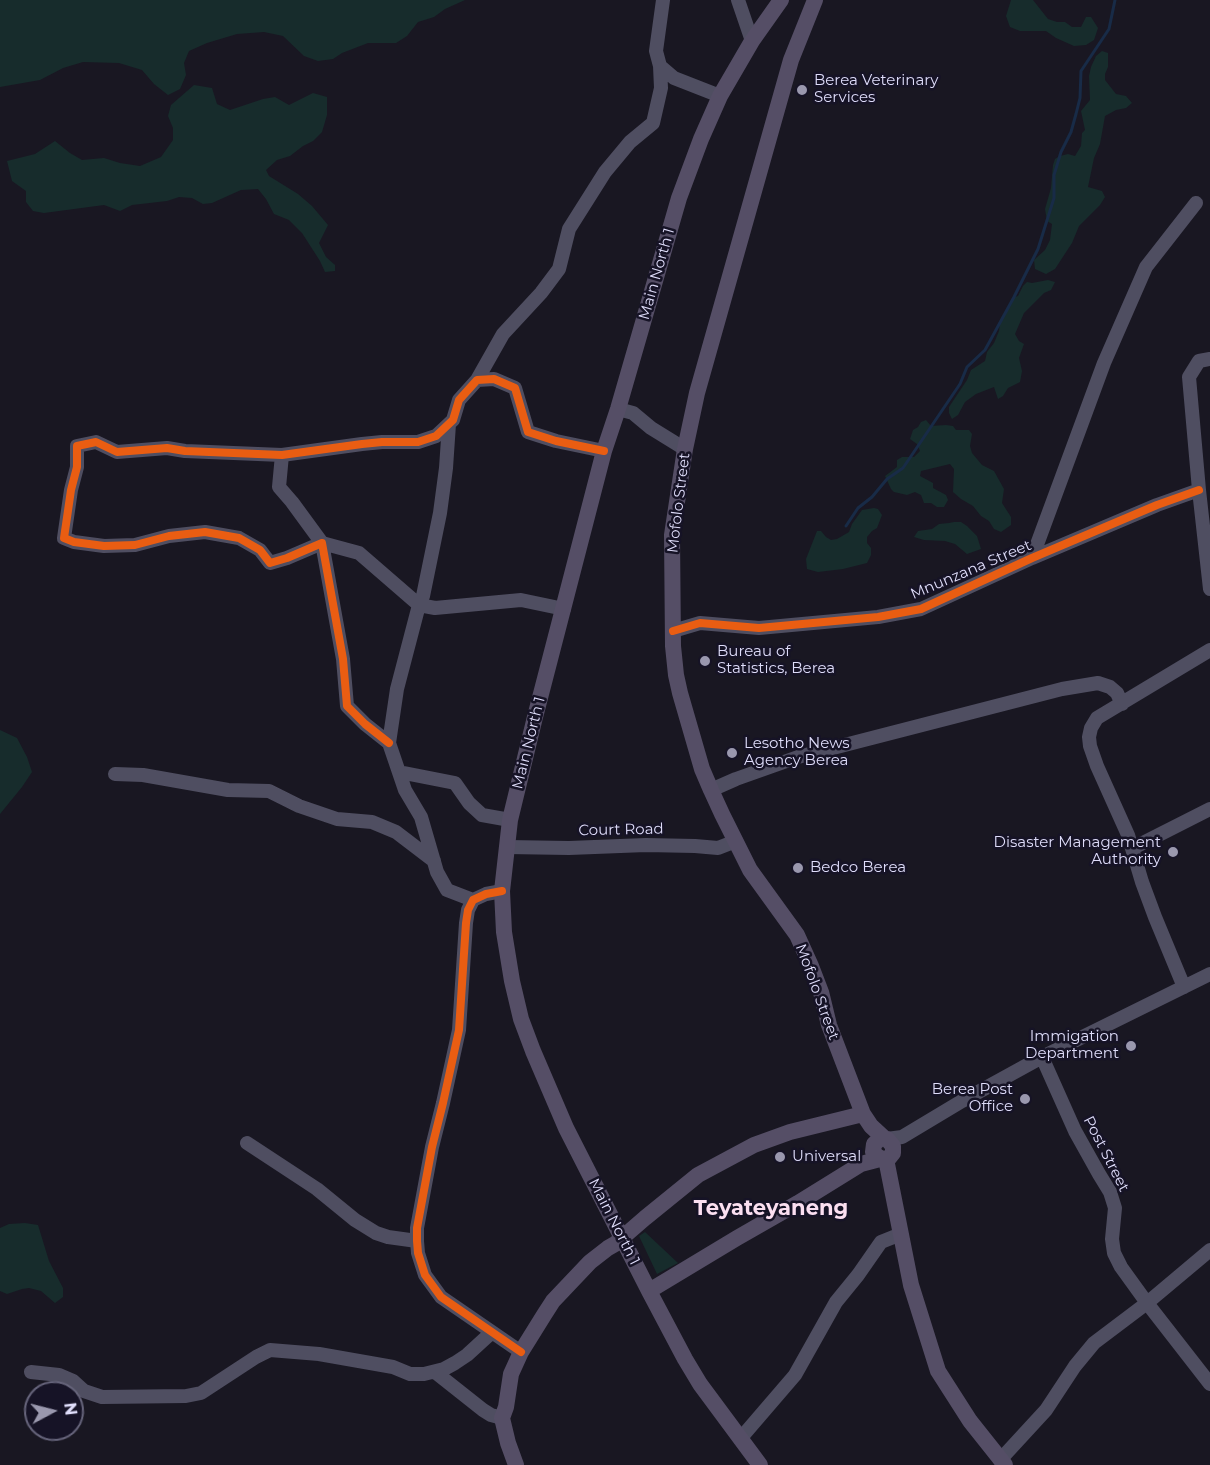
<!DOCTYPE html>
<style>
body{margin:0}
#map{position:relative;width:1210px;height:1465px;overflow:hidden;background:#191722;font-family:Montserrat,sans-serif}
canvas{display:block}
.north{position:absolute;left:24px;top:1381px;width:60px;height:60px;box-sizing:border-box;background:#161326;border:2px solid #66647b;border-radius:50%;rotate:83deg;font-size:16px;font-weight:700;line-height:24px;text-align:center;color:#dfddfa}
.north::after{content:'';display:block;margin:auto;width:21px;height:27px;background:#9a98ae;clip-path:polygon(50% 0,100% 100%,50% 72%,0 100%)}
</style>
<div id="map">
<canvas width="1210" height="1465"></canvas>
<div class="north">N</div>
</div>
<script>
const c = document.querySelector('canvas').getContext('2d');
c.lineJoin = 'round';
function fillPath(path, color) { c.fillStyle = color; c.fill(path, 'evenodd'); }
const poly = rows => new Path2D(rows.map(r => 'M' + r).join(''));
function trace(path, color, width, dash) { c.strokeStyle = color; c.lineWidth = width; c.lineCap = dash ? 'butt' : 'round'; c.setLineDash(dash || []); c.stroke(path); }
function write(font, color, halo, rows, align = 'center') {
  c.font = font + ' Montserrat,sans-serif'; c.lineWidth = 5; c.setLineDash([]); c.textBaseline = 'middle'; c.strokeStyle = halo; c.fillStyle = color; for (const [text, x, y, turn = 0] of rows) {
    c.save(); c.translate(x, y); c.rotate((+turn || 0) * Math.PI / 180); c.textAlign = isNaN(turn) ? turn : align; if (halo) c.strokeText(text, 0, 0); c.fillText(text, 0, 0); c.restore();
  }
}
fillPath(poly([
 [0,0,465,0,445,9,434,17,418,22,407,36,396,43,368,43,342,53,333,59,318,61,304,56,283,36,264,32,237,34,207,43,189,51,184,63,186,75,180,89,168,95,154,84,142,70,119,63,83,62,63,68,40,80,0,87],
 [1011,0,1033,0,1048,19,1057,22,1065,22,1072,27,1081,27,1086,17,1091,17,1098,28,1094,40,1086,45,1074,46,1056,38,1046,31,1020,31,1010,27,1006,16],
 [1102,51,1108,53,1108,67,1105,74,1105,80,1116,94,1126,96,1132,103,1126,108,1116,110,1105,116,1100,144,1094,158,1088,187,1102,191,1105,197,1100,205,1079,226,1072,243,1055,269,1046,274,1035,269,1034,260,1045,250,1050,240,1052,224,1047,221,1045,209,1051,188,1053,165,1055,159,1060,156,1068,154,1075,156,1081,146,1082,133,1085,130,1081,111,1090,100,1089,76,1091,67,1096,56],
 [194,85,212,88,217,104,230,110,263,99,275,97,289,105,313,93,327,97,327,115,322,132,313,141,303,146,290,156,277,160,266,170,269,176,298,194,312,206,328,225,319,243,326,257,335,265,335,271,325,272,320,261,302,233,289,220,274,214,266,199,258,189,241,190,212,203,203,204,192,198,179,197,167,201,132,205,120,211,104,205,44,213,33,211,26,202,26,191,12,181,7,161,35,154,55,141,70,153,82,160,104,158,120,163,140,166,161,157,173,140,173,128,168,116,171,105],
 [1048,280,1055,282,1051,290,1044,293,1024,313,1015,334,1019,341,1024,344,1019,358,1022,371,1020,382,1008,388,1003,396,998,399,994,387,976,394,965,402,958,415,952,419,949,413,949,407,967,380,971,370,985,361,987,352,994,343,999,331,1000,323,1014,297,1018,296,1023,286,1027,282,1032,283],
 [926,420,931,426,946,425,953,426,956,430,969,430,972,434,970,446,972,453,982,465,994,471,1004,489,1002,503,1011,517,1011,525,1001,532,994,529,989,521,981,516,973,506,961,499,953,492,954,469,950,464,921,471,920,476,933,483,933,488,946,495,948,500,944,507,937,507,931,503,924,503,921,495,915,492,907,495,894,492,891,489,885,476,897,467,897,460,902,457,914,457,920,451,917,444,910,439,913,430,918,427,921,422],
 [874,508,878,509,882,515,877,528,872,531,867,537,867,543,871,548,871,555,867,563,843,569,818,572,807,569,806,559,817,531,821,531,826,537,831,540,837,539,849,532,852,524,862,510],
 [954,522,961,522,967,526,977,536,981,549,967,554,955,544,945,541,924,540,914,537,918,531,932,529,939,524,949,523],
 [0,730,17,738,27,757,32,772,22,787,0,814],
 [25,1223,38,1225,49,1261,63,1288,63,1297,55,1303,41,1291,29,1288,22,1289,7,1294,0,1291,0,1228,9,1224],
 [645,1232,678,1263,657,1274,639,1236]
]), '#172c2c');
trace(poly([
 [846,526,858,508,872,497,887,479,903,468,960,384,967,367,985,350,1014,297,1038,249,1054,198,1054,175,1061,152,1071,132,1076,114,1080,98,1081,71,1109,29,1115,0]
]), '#182b47', 3);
trace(poly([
 [663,0,656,51,660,66,674,78,720,96],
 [738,0,752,41],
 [1210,359,1199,361,1189,377,1199,490,1210,589],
 [477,380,503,334,541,293,559,269,569,229,605,172,630,142,653,123,661,88,660,66],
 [618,409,633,413,651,428,685,449],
 [449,424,446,468,440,513,423,596,419,605,397,689,389,743,405,790,421,817,437,872,447,890,473,900],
 [282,455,279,487,292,502,322,543,359,553,419,605,435,608,521,600,564,609],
 [1032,558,1104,363,1146,267,1196,203],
 [673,631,700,623,759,628,878,617,921,609,1032,558,1157,505,1199,490],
 [389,743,365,724,347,706,343,659,322,543,287,558,270,563,260,550,239,538,205,532,169,536,135,545,104,546,74,542,64,538,71,490,77,467,77,446,96,442,117,452,167,448,185,451,282,455,362,444,382,442,418,442,436,436,453,420,459,400,477,380,494,379,515,388,528,432,556,441,604,451],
 [399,772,455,783,469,803,482,815,510,820],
 [115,774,143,775,228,790,269,791,299,806,337,819,372,822,396,832,434,861],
 [711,790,736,779,798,757,1062,689,1098,683,1110,687,1117,693,1122,704],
 [507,847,569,848,646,845,695,846,718,848,736,841],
 [1133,848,1210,809],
 [502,891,486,894,473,900,468,910,466,923,459,1030,443,1103,432,1147,417,1228,417,1241,418,1253,425,1275,441,1297,521,1352],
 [1184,987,1155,917,1142,882,1128,835,1097,766,1090,746,1089,737,1091,728,1097,718,1210,650],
 [1042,1057,1075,1131,1099,1174,1110,1192,1115,1208,1112,1239,1114,1253,1121,1267,1147,1303,1210,1384],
 [887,1139,902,1137,962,1101,1042,1057,1210,974],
 [247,1143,317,1189,355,1220,376,1233,388,1237,417,1241],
 [31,1372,59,1375,73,1381,84,1391,102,1397,186,1396,201,1393,256,1357,270,1350,319,1354,393,1367,410,1374,424,1374,444,1369,455,1363,467,1355,491,1333],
 [435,1372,483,1410,491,1415,502,1418],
 [740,1439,795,1375,836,1302,858,1275,881,1242,901,1234],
 [1000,1460,1046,1410,1075,1366,1094,1343,1147,1303,1210,1250]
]), '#4f4e61', 14);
trace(poly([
 [815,0,791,60,697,393,685,449,672,535,673,646,676,675,680,693,702,769,711,790,722,814,750,870,797,935,811,966,821,992,829,1025,863,1114,871,1126,884,1138],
 [886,1159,911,1285,938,1371,970,1421,1005,1465],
 [649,1291,737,1238,798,1203,861,1164,880,1159,889,1158,893,1153,893,1146,887,1139,881,1138,874,1144,873,1152,880,1159],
 [516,1465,508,1443,502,1418,506,1407,511,1374,521,1352,544,1315,553,1301,590,1262,608,1248,615,1244,645,1218,698,1175,754,1145,790,1132,863,1114],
 [760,1465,700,1384,685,1359,649,1291,566,1128,533,1051,521,1019,512,981,504,932,502,891,510,820,535,717,604,451,618,409,679,198,701,139,720,96,752,41,781,0]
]), '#554e66', 16);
trace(poly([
 [673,631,700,623,759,628,878,617,921,609,1032,558,1157,505,1199,490],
 [389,743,365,724,347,706,343,659,322,543,287,558,270,563,260,550,239,538,205,532,169,536,135,545,104,546,74,542,64,538,71,490,77,467,77,446,96,442,117,452,167,448,185,451,282,455,362,444,382,442,418,442,436,436,453,420,459,400,477,380,494,379,515,388,528,432,556,441,604,451],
 [502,891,486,894,473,900,468,910,466,923,459,1030,443,1103,432,1147,417,1228,417,1241,418,1253,425,1275,441,1297,521,1352]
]), '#e95d12', 8);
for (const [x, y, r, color] of [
 [802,90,6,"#9a98ae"],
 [705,661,6,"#9a98ae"],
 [732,753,6,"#9a98ae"],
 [1173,852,6,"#9a98ae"],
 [798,868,6,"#9a98ae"],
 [1131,1046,6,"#9a98ae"],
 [1025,1099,6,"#9a98ae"],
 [780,1157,6,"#9a98ae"]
]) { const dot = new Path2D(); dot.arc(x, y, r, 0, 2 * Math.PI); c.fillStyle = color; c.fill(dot); trace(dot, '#161326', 2); }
write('15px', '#dfddfa', '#161326', [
 ["Berea Veterinary",814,81],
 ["Services",814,98],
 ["Bureau of",717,652],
 ["Statistics, Berea",717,669],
 ["Lesotho News",744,744],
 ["Agency Berea",744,761],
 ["Disaster Management",1161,843,"right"],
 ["Authority",1161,860,"right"],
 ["Bedco Berea",810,868],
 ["Immigation",1119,1037,"right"],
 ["Department",1119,1054,"right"],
 ["Berea Post",1013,1090,"right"],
 ["Office",1013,1107,"right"],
 ["Universal",792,1157]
], 'left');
write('15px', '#dfddfa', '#161326', [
 ["Main North 1",657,274,-74],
 ["Mofolo Street",679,503,-83],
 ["Mnunzana Street",971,570,-23],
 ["Main North 1",529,743,-76],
 ["Court Road",621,830,-1],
 ["Mofolo Street",817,992,70],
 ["Post Street",1106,1154,63],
 ["Main North 1",614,1222,63]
]);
write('bold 21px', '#fbdff1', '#161326', [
 ["Teyateyaneng",771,1209]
]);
</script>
